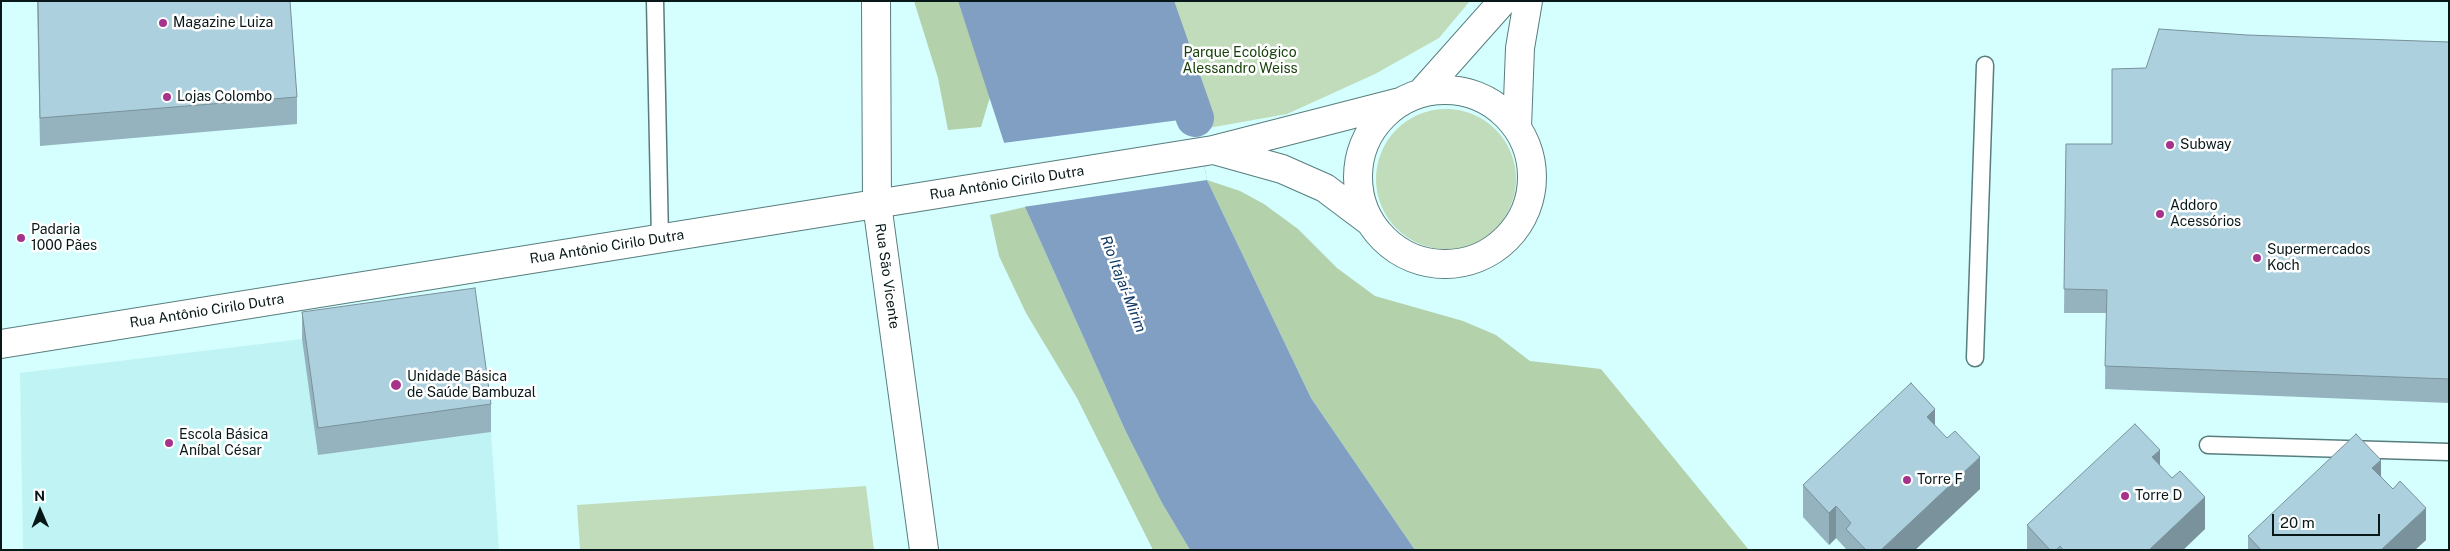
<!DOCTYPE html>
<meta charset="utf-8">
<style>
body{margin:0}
#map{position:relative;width:2450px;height:551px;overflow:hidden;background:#d5fefe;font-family:"Public Sans",sans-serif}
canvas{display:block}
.frame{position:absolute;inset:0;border:2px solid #081717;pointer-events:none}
.north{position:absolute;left:15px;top:486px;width:50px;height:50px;-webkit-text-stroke:4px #fff;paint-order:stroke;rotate:359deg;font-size:14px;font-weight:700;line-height:20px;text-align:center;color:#081717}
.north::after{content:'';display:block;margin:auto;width:18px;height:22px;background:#081717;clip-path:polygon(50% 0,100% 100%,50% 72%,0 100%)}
.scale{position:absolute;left:2272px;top:514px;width:108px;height:22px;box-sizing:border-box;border:2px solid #081717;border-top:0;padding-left:6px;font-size:15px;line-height:18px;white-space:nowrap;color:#081717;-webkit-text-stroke:4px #fff;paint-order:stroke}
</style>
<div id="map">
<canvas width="2450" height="551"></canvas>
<div class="frame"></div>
<div class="north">N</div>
<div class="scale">20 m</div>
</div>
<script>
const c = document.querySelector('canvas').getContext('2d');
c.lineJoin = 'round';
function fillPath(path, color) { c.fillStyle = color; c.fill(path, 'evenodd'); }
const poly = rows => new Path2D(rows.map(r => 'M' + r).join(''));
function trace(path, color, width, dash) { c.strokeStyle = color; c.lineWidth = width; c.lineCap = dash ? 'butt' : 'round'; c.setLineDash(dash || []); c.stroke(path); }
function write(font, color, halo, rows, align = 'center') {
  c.font = font + ' "Public Sans",sans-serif'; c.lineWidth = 5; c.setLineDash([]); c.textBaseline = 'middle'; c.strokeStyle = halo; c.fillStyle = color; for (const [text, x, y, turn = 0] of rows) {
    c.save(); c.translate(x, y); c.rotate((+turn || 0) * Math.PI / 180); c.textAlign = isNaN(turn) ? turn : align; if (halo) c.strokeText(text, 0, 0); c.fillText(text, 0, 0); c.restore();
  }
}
fillPath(poly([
 [302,339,491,432,499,550,23,550,20,373]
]), '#c0f4f4');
fillPath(poly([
 [1154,1,1470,1,1439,38,1375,74,1287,114,1197,130,1195,118],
 '1376 179a70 70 0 1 1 140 0a70 70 0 1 1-140 0Z',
 [866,486,874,550,580,550,577,505]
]), '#c1dcba');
fillPath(poly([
 [914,1,958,1,990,97,981,127,948,130,938,78],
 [1207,180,1240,191,1264,204,1298,229,1337,268,1375,296,1463,321,1496,335,1530,361,1601,369,1749,550,1415,550,1311,398],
 [1025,207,1126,432,1162,503,1190,550,1153,550,1077,398,1026,313,999,256,990,215]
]), '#b3d1ab');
fillPath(poly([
 [958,1,1154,1,1195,118,1207,180,1311,398,1415,550,1190,550,1162,503,1126,432,1025,207]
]), '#819fc2');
fillPath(poly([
 [1195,118,1207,180,1023,207,1003,143]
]), '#d5fefe');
trace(poly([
 [1154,1,1195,118]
]), '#819fc2', 38);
const service = poly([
 [655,1,660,239],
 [1975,358,1985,65],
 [2208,445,2449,452]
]);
const minor = poly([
 [876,1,877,204,924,550]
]);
const secondary = poly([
 '1358 177a87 87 0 1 1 174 0a87 87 0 1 1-174 0Z',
 [1422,92,1503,1],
 [1517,127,1520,48,1528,1],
 [1214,150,1282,169,1325,188,1369,221],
 [1,344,1213,150,1400,102]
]);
trace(service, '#587d7d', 19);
trace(minor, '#587d7d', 30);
trace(secondary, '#587d7d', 30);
trace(service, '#fff', 16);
trace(minor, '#fff', 28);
trace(secondary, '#fff', 28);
fillPath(poly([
 [37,1,290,1,297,97,297,124,40,146],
 [2247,35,2449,42,2449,403,2105,389,2106,313,2064,313,2066,144,2112,144,2146,68],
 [302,312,491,404,491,432,318,455,302,339],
 [1935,425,1980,489,1915,550,1846,550,1846,549,1836,538,1829,545,1803,517,1803,485],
 [2160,466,2205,529,2183,550,2027,550,2027,525],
 [2381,476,2426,540,2415,550,2248,550,2248,536]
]), '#95b3bf');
fillPath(poly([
 [1935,409,1935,441,1927,417],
 [2160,450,2160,482,2152,457],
 [1980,457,1980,489,1915,550,1881,550],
 [2381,460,2381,492,2372,468],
 [2205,497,2205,529,2183,550,2149,550],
 [1836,506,1836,538,1829,545,1829,513],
 [2426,508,2426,540,2415,550,2381,550]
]), '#79929b');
const building = poly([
 [38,1,290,1,297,97,40,118,38,1],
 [2159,29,2247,35,2449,42,2449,379,2105,366,2107,290,2064,289,2066,144,2112,144,2112,69,2146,68,2159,29],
 [475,288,491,404,318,428,302,312,475,288],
 [1911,383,1935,409,1927,417,1947,438,1955,431,1980,457,1881,550,1866,550,1846,529,1851,523,1836,506,1829,513,1803,485,1911,383],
 [2135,424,2160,450,2152,457,2172,478,2180,471,2205,497,2149,550,2063,550,2060,546,2056,550,2050,550,2027,525,2135,424],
 [2356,434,2381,460,2372,468,2393,489,2400,481,2426,508,2381,550,2261,550,2248,536,2356,434]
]);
fillPath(building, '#add0de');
trace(building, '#79929b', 1);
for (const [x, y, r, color] of [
 [163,23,5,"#a7328b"],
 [167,97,5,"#a7328b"],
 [2170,145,5,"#a7328b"],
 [2160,214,5,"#a7328b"],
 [21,238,5,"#a7328b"],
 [2257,258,5,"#a7328b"],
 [396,385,6,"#a7328b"],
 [169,443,5,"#a7328b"],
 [1907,480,5,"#a7328b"],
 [2125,496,5,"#a7328b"]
]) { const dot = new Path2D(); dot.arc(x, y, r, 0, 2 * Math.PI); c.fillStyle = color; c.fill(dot); trace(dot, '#fff', 2); }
write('14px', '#081717', '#fff', [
 ["Magazine Luiza",173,23],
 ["Lojas Colombo",177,97],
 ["Subway",2180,145],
 ["Addoro",2170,206],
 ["Acessórios",2170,222],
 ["Padaria",31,230],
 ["1000 Pães",31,246],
 ["Supermercados",2267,250],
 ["Koch",2267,266],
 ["Unidade Básica",407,377],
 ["de Saúde Bambuzal",407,393],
 ["Escola Básica",179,435],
 ["Aníbal César",179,451],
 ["Torre F",1917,480],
 ["Torre D",2135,496]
], 'left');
write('14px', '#18400b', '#fff', [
 ["Parque Ecológico",1240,53],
 ["Alessandro Weiss",1240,69]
]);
write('14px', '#081717', '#fff', [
 ["Rua Antônio Cirilo Dutra",1007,183,-9],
 ["Rua Antônio Cirilo Dutra",607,247,-9],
 ["Rua São Vicente",887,276,82],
 ["Rua Antônio Cirilo Dutra",207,311,-9]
]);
write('italic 15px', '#0f3a67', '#fff', [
 ["Rio Itajaí-Mirim",1123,284,69]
]);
</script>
